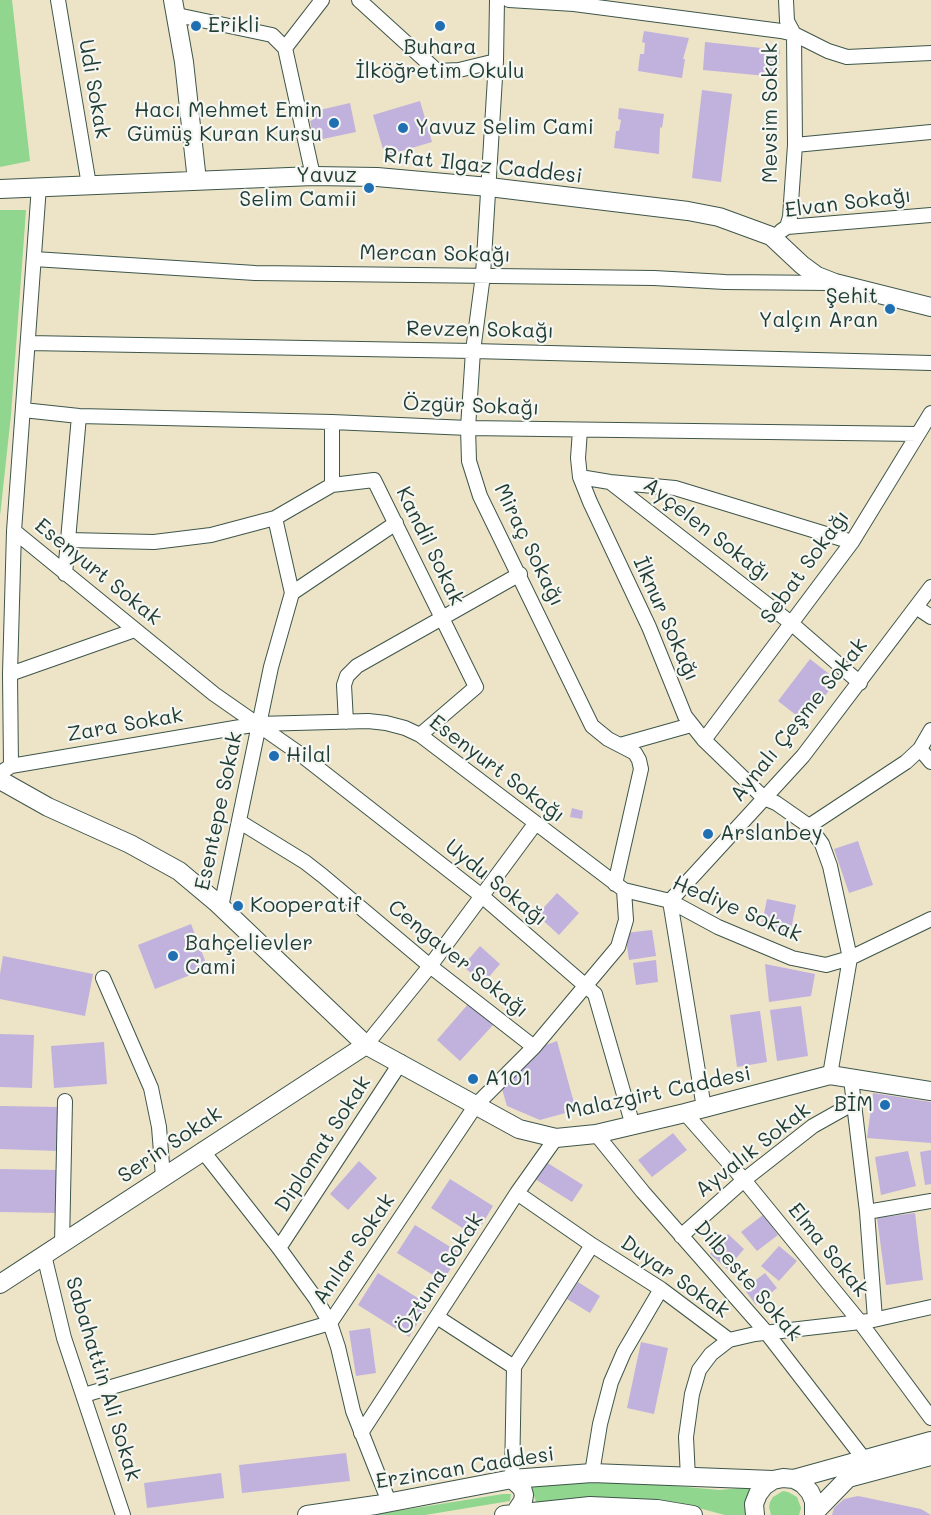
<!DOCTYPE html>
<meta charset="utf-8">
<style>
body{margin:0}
canvas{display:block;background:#ede3c6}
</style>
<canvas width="931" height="1515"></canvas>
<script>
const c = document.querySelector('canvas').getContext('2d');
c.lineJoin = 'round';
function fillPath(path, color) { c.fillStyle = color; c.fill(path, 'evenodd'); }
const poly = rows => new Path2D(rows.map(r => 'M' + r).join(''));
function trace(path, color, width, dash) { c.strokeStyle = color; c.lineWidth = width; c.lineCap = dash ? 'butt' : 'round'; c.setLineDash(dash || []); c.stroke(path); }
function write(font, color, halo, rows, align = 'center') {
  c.font = font + ' Mali,sans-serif'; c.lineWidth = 4.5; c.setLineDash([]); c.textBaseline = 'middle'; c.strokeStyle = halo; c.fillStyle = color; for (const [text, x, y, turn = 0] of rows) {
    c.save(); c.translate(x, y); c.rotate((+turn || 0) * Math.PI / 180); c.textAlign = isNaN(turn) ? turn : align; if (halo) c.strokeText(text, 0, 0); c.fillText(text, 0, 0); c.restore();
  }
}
fillPath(poly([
 [0,0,12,0,30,161,0,167],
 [0,210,26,210,11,415,0,516],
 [568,1482,643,1483,719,1490,753,1487,748,1515,725,1515,676,1502,597,1499,536,1502,531,1486],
 [783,1491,788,1492,797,1497,801,1508,799,1515,771,1515,769,1507,770,1502,773,1497],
 [503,1494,511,1494,510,1501,425,1515,372,1515]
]), '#90d68f');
fillPath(poly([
 [644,31,689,38,683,59,685,59,682,78,638,71,640,54,644,54,645,43,642,42],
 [705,42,780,50,777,77,703,70],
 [702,90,732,94,721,182,692,178],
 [420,101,432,142,385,156,373,115],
 [350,103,356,132,318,140,316,132,313,133,310,121,313,120,311,112],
 [619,108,664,114,662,128,660,127,659,154,614,148,616,131,619,131,621,120,618,119],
 [810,659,837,680,805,722,778,701],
 [572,808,583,811,582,819,570,817],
 [858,841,873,885,849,893,834,849],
 [557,893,579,913,559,935,537,915],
 [767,899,796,905,790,934,761,928],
 [191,924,208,968,155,989,138,945],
 [652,930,656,956,629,960,625,933],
 [480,946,500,964,483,984,463,966],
 [3,956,93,974,85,1016,0,999,0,974],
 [656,960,658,982,636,985,633,963],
 [765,964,815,974,811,996,769,1002],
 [469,1003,493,1025,460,1061,437,1040],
 [801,1006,808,1056,777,1061,770,1010],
 [760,1011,767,1062,737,1067,730,1015],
 [0,1034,34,1035,32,1088,0,1087],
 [557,1041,576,1110,540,1120,507,1106,502,1089,540,1047],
 [104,1042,107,1084,54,1088,51,1046],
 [873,1093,931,1102,931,1143,867,1138],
 [0,1106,59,1107,58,1151,0,1149],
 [673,1133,687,1150,652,1177,638,1160],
 [931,1150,931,1184,925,1185,920,1152],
 [908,1151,916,1186,881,1195,875,1157],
 [359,1161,377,1178,348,1210,330,1194],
 [546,1162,583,1185,572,1202,535,1179],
 [0,1169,58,1170,57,1213,0,1212],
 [450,1179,493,1206,475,1236,431,1208],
 [915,1213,923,1280,886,1285,877,1218],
 [763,1215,778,1235,757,1251,741,1232],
 [415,1225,460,1253,443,1281,397,1253],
 [728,1234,744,1249,727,1269,710,1254],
 [779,1246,797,1261,779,1281,761,1266],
 [378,1273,429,1305,409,1337,358,1305],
 [765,1273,777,1288,756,1305,744,1289],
 [578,1282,600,1296,590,1313,567,1299],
 [370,1328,376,1373,356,1376,349,1331],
 [641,1342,668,1348,654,1414,627,1408],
 [346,1453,350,1481,242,1493,239,1465],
 [221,1473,224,1498,147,1508,144,1483],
 [858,1496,921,1509,931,1515,832,1515,834,1508,844,1499]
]), '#c1b2dd');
const minor = poly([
 [58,0,89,185],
 [359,0,437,71,459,70,496,61],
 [497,0,496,61,483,275,473,351,468,428,469,461,480,496,592,726,608,739,635,753,639,760,641,769,615,884],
 [509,0,574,4,781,31,794,34,828,51,847,57,931,53],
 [786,0,787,21,794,34,795,145,790,217,787,227],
 [177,15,272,35,285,48,313,176],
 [285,48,322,0],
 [795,145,931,132],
 [39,186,14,531,214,694,300,754,483,897,595,994,633,1126],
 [781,231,787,227,931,215],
 [34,259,255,273,654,278,725,282,829,283],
 [28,343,473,351,931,363],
 [23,410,79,416,332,422,468,428,918,434],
 [332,422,332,485],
 [580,430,578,458,580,477,590,502,649,627,685,716,704,740,764,798,776,803,809,826,822,844,830,866,850,958,830,1075],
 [580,477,610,482,675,488,852,542],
 [610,482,791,623,860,683],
 [69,540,154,542,211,535,275,518,332,485,374,480,476,687,420,735],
 [65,574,79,416],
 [292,593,396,523],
 [916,607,931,617],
 [10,674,14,531],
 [346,722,344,685,347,676,357,666,520,574],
 [704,740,852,542,931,413],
 [620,745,691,725],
 [920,749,931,762],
 [11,766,10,674,135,630],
 [0,773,11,766,258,724,368,721,386,723,405,728,420,735,624,890,670,901,718,927,792,958,826,965,850,958,931,919],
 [240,822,305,862,323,876,430,966,534,1047],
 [809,826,906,762,920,749,931,730],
 [670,901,803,756,931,587],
 [670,901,704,1108],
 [221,907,271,667,292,593,275,518],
 [103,978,151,1088,159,1127,163,1177],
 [366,1045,430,966,535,824],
 [851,1079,867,1212,875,1319],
 [685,1113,744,1180,860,1322,931,1418],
 [596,1134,643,1192,766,1332,864,1459],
 [202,1150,279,1248,316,1299,330,1323,338,1347,353,1411,389,1502],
 [517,1193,592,1245,661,1289,729,1340,755,1334,869,1321,931,1307],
 [867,1212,931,1201],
 [681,1236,744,1180,813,1126,854,1103],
 [62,1244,65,1101],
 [279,1248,401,1062],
 [44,1255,64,1338,123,1515],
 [437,1317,514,1367,512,1479],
 [514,1367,592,1245],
 [84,1395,330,1323,476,1105,534,1047,618,947,626,920,624,890],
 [361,1433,517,1193,556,1138],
 [592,1473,600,1424,611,1382,624,1352,661,1289],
 [688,1478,686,1437,692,1394,699,1370,711,1354,729,1340]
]);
const tertiary = poly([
 [173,0,184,62,197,181],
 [0,189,313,176,377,177,489,187,688,211,719,217,771,236,802,265,817,276,835,283,931,307],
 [0,780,48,807,130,844,179,871,216,902,366,1045,519,1129,556,1138,596,1134,685,1113,830,1075,931,1091],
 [0,1284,366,1045],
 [512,1479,522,1488,524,1495,523,1501,515,1513],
 [794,1479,931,1441],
 [815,1512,848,1478,931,1456],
 [307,1515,376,1505,512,1479,592,1473,773,1480],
 [504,1515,590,1506,657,1509,693,1515],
 [755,1515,754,1504,758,1494,764,1486,773,1480,783,1478,794,1479,803,1484,810,1492,814,1501,814,1515]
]);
trace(minor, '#3e564a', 16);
trace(tertiary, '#3e564a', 20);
trace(minor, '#fff', 14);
trace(tertiary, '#fff', 18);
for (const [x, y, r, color] of [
 [196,26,6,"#1f6fb2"],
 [440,26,6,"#1f6fb2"],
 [334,123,6,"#1f6fb2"],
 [403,128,6,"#1f6fb2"],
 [369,188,6,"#1f6fb2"],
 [890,309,6,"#1f6fb2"],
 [274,756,6,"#1f6fb2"],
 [708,834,6,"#1f6fb2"],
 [238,906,6,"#1f6fb2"],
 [173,956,6,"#1f6fb2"],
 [473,1079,6,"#1f6fb2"],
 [885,1105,6,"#1f6fb2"]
]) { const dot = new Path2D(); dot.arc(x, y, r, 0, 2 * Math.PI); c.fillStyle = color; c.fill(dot); trace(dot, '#f6f6f2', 2); }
write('21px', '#1f3d34', '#f6f6f2', [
 ["Erikli",208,26],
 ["Buhara",440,48,"center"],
 ["İlköğretim Okulu",440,72,"center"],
 ["Hacı Mehmet Emin",322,111,"right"],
 ["Gümüş Kuran Kursu",322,135,"right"],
 ["Yavuz Selim Cami",415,128],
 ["Yavuz",357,176,"right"],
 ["Selim Camii",357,200,"right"],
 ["Şehit",878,297,"right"],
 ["Yalçın Aran",878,321,"right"],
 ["Hilal",286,756],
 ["Arslanbey",720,834],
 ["Kooperatif",250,906],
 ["Bahçelievler",185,944],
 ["Cami",185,968],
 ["A101",485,1079],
 ["BİM",873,1105,"right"]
], 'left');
write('21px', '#1f3d34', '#f6f6f2', [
 ["Udi Sokak",94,89,80],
 ["Mevsim Sokak",771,113,-90],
 ["Rıfat Ilgaz Caddesi",483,166,6],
 ["Elvan Sokağı",848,203,-7],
 ["Mercan Sokağı",435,254,1],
 ["Revzen Sokağı",480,330,1],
 ["Özgür Sokağı",471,406,2],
 ["Ayçelen Sokağı",707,530,38],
 ["Miraç Sokağı",529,545,64],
 ["Kandil Sokak",430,546,64],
 ["Sebat Sokağı",805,567,-54],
 ["Esenyurt Sokak",98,572,39],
 ["İlknur Sokağı",666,619,66],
 ["Aynalı Çeşme Sokak",799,720,-51],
 ["Zara Sokak",125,725,-10],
 ["Esenyurt Sokağı",497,769,37],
 ["Esentepe Sokak",219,811,-78],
 ["Uydu Sokağı",496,883,39],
 ["Hediye Sokak",737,909,23],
 ["Cengaver Sokağı",458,959,39],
 ["Malazgirt Caddesi",658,1093,-12],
 ["Diplomat Sokak",323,1144,-57],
 ["Serin Sokak",170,1145,-34],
 ["Ayvalık Sokak",753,1150,-38],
 ["Anılar Sokak",354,1249,-56],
 ["Elma Sokak",828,1250,51],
 ["Öztuna Sokak",440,1274,-57],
 ["Duyar Sokak",675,1277,35],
 ["Dilbeste Sokak",748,1281,49],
 ["Sabahattin Ali Sokak",103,1379,73],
 ["Erzincan Caddesi",465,1468,-9]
]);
</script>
